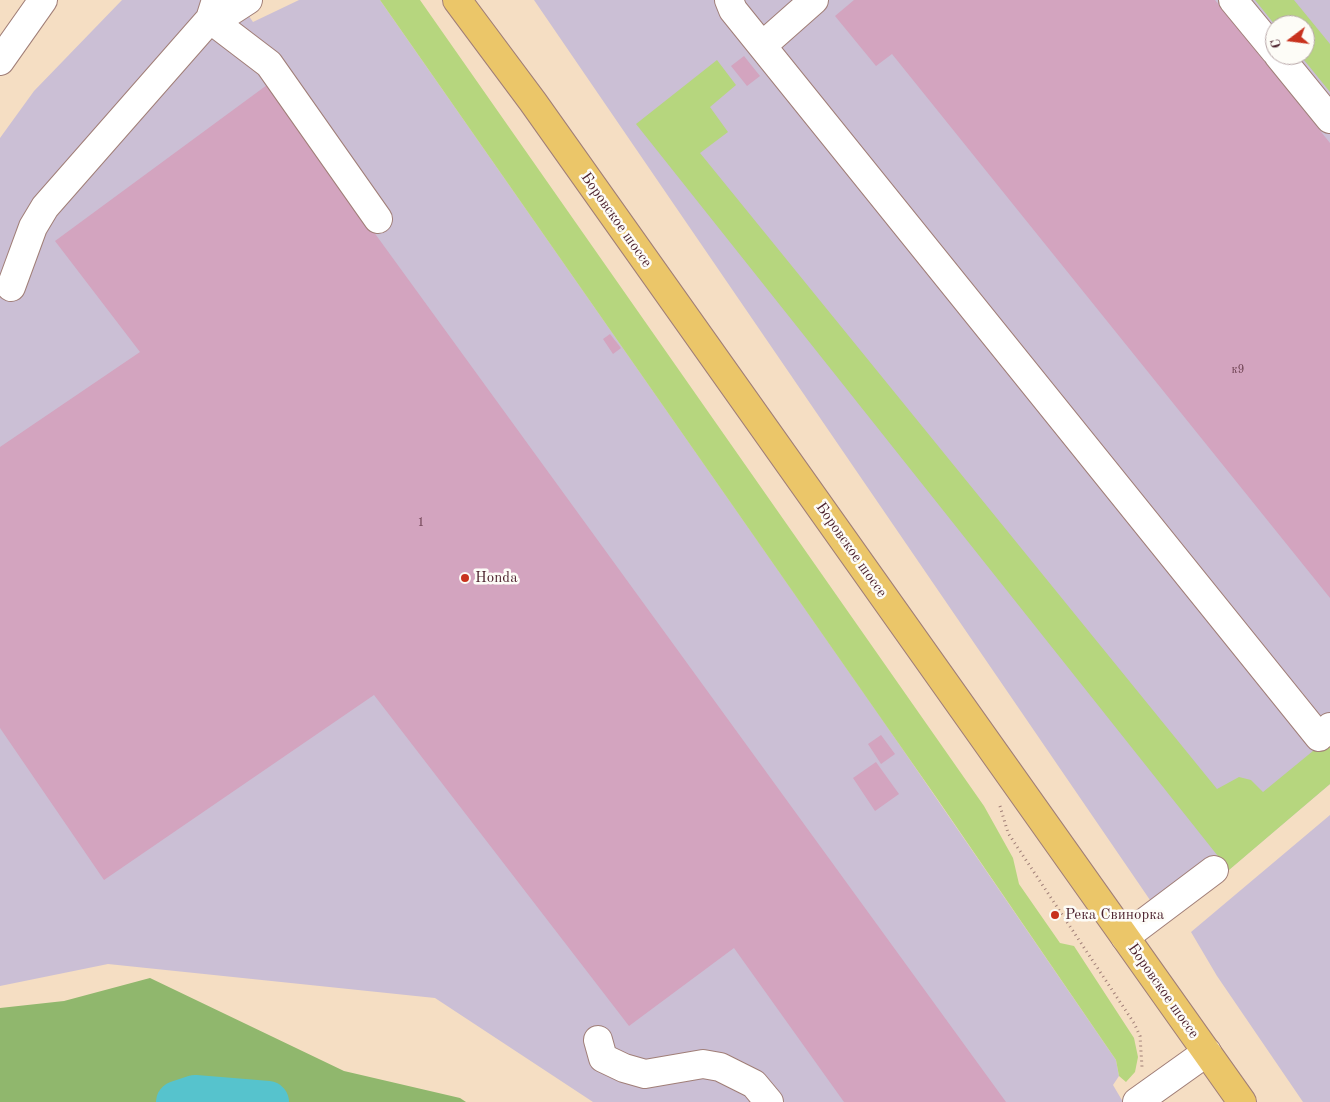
<!DOCTYPE html>
<meta charset="utf-8">
<style>
body{margin:0}
#map{position:relative;width:1330px;height:1102px;overflow:hidden;background:#f5dec3;font-family:"Old Standard TT",serif}
canvas{display:block}
.north{position:absolute;left:1265px;top:15px;width:50px;height:50px;box-sizing:border-box;background:#fdfcf7;border:1px solid #b5a4a5;border-radius:50%;rotate:255deg;font-size:14px;font-weight:700;line-height:20px;text-align:center;color:#4a1f2b}
.north::after{content:'';display:block;margin:auto;width:18px;height:22px;background:#c8321e;clip-path:polygon(50% 0,100% 100%,50% 72%,0 100%)}
</style>
<div id="map">
<canvas width="1330" height="1102"></canvas>
<div class="north">С</div>
</div>
<script>
const c = document.querySelector('canvas').getContext('2d');
c.lineJoin = 'round';
function fillPath(path, color) { c.fillStyle = color; c.fill(path, 'evenodd'); }
const poly = rows => new Path2D(rows.map(r => 'M' + r).join(''));
function trace(path, color, width, dash) { c.strokeStyle = color; c.lineWidth = width; c.lineCap = dash ? 'butt' : 'round'; c.setLineDash(dash || []); c.stroke(path); }
function write(font, color, halo, rows, align = 'center') {
  c.font = font + ' "Old Standard TT",serif'; c.lineWidth = 5; c.setLineDash([]); c.textBaseline = 'middle'; c.strokeStyle = halo; c.fillStyle = color; for (const [text, x, y, turn = 0] of rows) {
    c.save(); c.translate(x, y); c.rotate((+turn || 0) * Math.PI / 180); c.textAlign = isNaN(turn) ? turn : align; if (halo) c.strokeText(text, 0, 0); c.fillText(text, 0, 0); c.restore();
  }
}
fillPath(poly([
 [122,0,238,0,253,22,299,0,380,0,884,722,1116,1060,1119,1076,1113,1085,1123,1102,593,1102,435,998,108,964,0,986,0,138,34,91],
 [534,0,1330,0,1330,784,1185,907,1150,900],
 [1275,25,1305,25,1305,55,1275,55],
 [1330,815,1330,1102,1303,1102,1217,976,1191,932]
]), '#cbbfd5');
fillPath(poly([
 [380,0,420,0,984,806,1013,858,1019,884,1060,943,1074,946,1134,1038,1138,1057,1135,1072,1126,1082,1119,1076,1116,1060,936,797],
 [1255,0,1294,0,1330,44,1330,92,1300,55,1305,55,1305,25,1275,25],
 [717,60,736,85,710,107,728,132,700,153,1217,789,1239,777,1251,780,1263,792,1330,737,1330,784,1229,870,636,124]
]), '#b6d67e');
fillPath(poly([
 [150,978,344,1071,460,1098,466,1102,0,1102,0,1008,64,1001]
]), '#90b76d');
trace(poly([
 [177,1102,195,1096,268,1102]
]), '#56c3cd', 42);
fillPath(poly([
 [854,0,1215,0,1330,143,1330,598,892,54,876,66,835,16],
 [744,56,760,76,747,86,731,66],
 [267,85,1006,1102,844,1102,734,948,629,1026,374,695,104,880,0,728,0,447,140,352,55,241],
 [610,334,621,348,613,354,603,339],
 [881,735,895,754,881,764,868,744],
 [876,762,899,794,875,811,853,778]
]), '#d3a4bf');
const minor = poly([
 [729,0,733,10,1319,737,1330,727],
 [1233,0,1275,51],
 [210,19,269,64,378,219],
 [210,19,228,13,248,0],
 [762,46,814,0],
 [1278,55,1330,119],
 [0,61,43,0],
 [11,287,33,227,45,207,210,19,216,0],
 [1125,937,1214,870],
 [598,1040,603,1058,624,1068,645,1074,703,1064,720,1067,754,1084,769,1102],
 [1137,1102,1207,1052]
]);
const major = poly([
 [457,0,533,102,1242,1102]
]);
trace(minor, '#a07e77', 30);
trace(major, '#a07e77', 30);
trace(poly([
 [1000,806,1008,833,1134,1023,1140,1036,1142,1067]
]), '#a07e77', 3, [1, 4]);
trace(minor, '#fff', 28);
trace(major, '#ebc669', 28);
for (const [x, y, r, color] of [
 [465,578,5,"#c8321e"],
 [1055,915,5,"#c8321e"]
]) { const dot = new Path2D(); dot.arc(x, y, r, 0, 2 * Math.PI); c.fillStyle = color; c.fill(dot); trace(dot, '#fdfcf7', 2); }
write('12px', '#6c4050', null, [
 ["к9",1238,370],
 ["1",421,523]
]);
write('15px', '#4a1f2b', '#fdfcf7', [
 ["Боровское шоссе",616,220,55],
 ["Боровское шоссе",851,550,55],
 ["Боровское шоссе",1163,991,55]
]);
write('15px', '#4a1f2b', '#fdfcf7', [
 ["Honda",475,578],
 ["Река Свинорка",1065,915]
], 'left');
</script>
